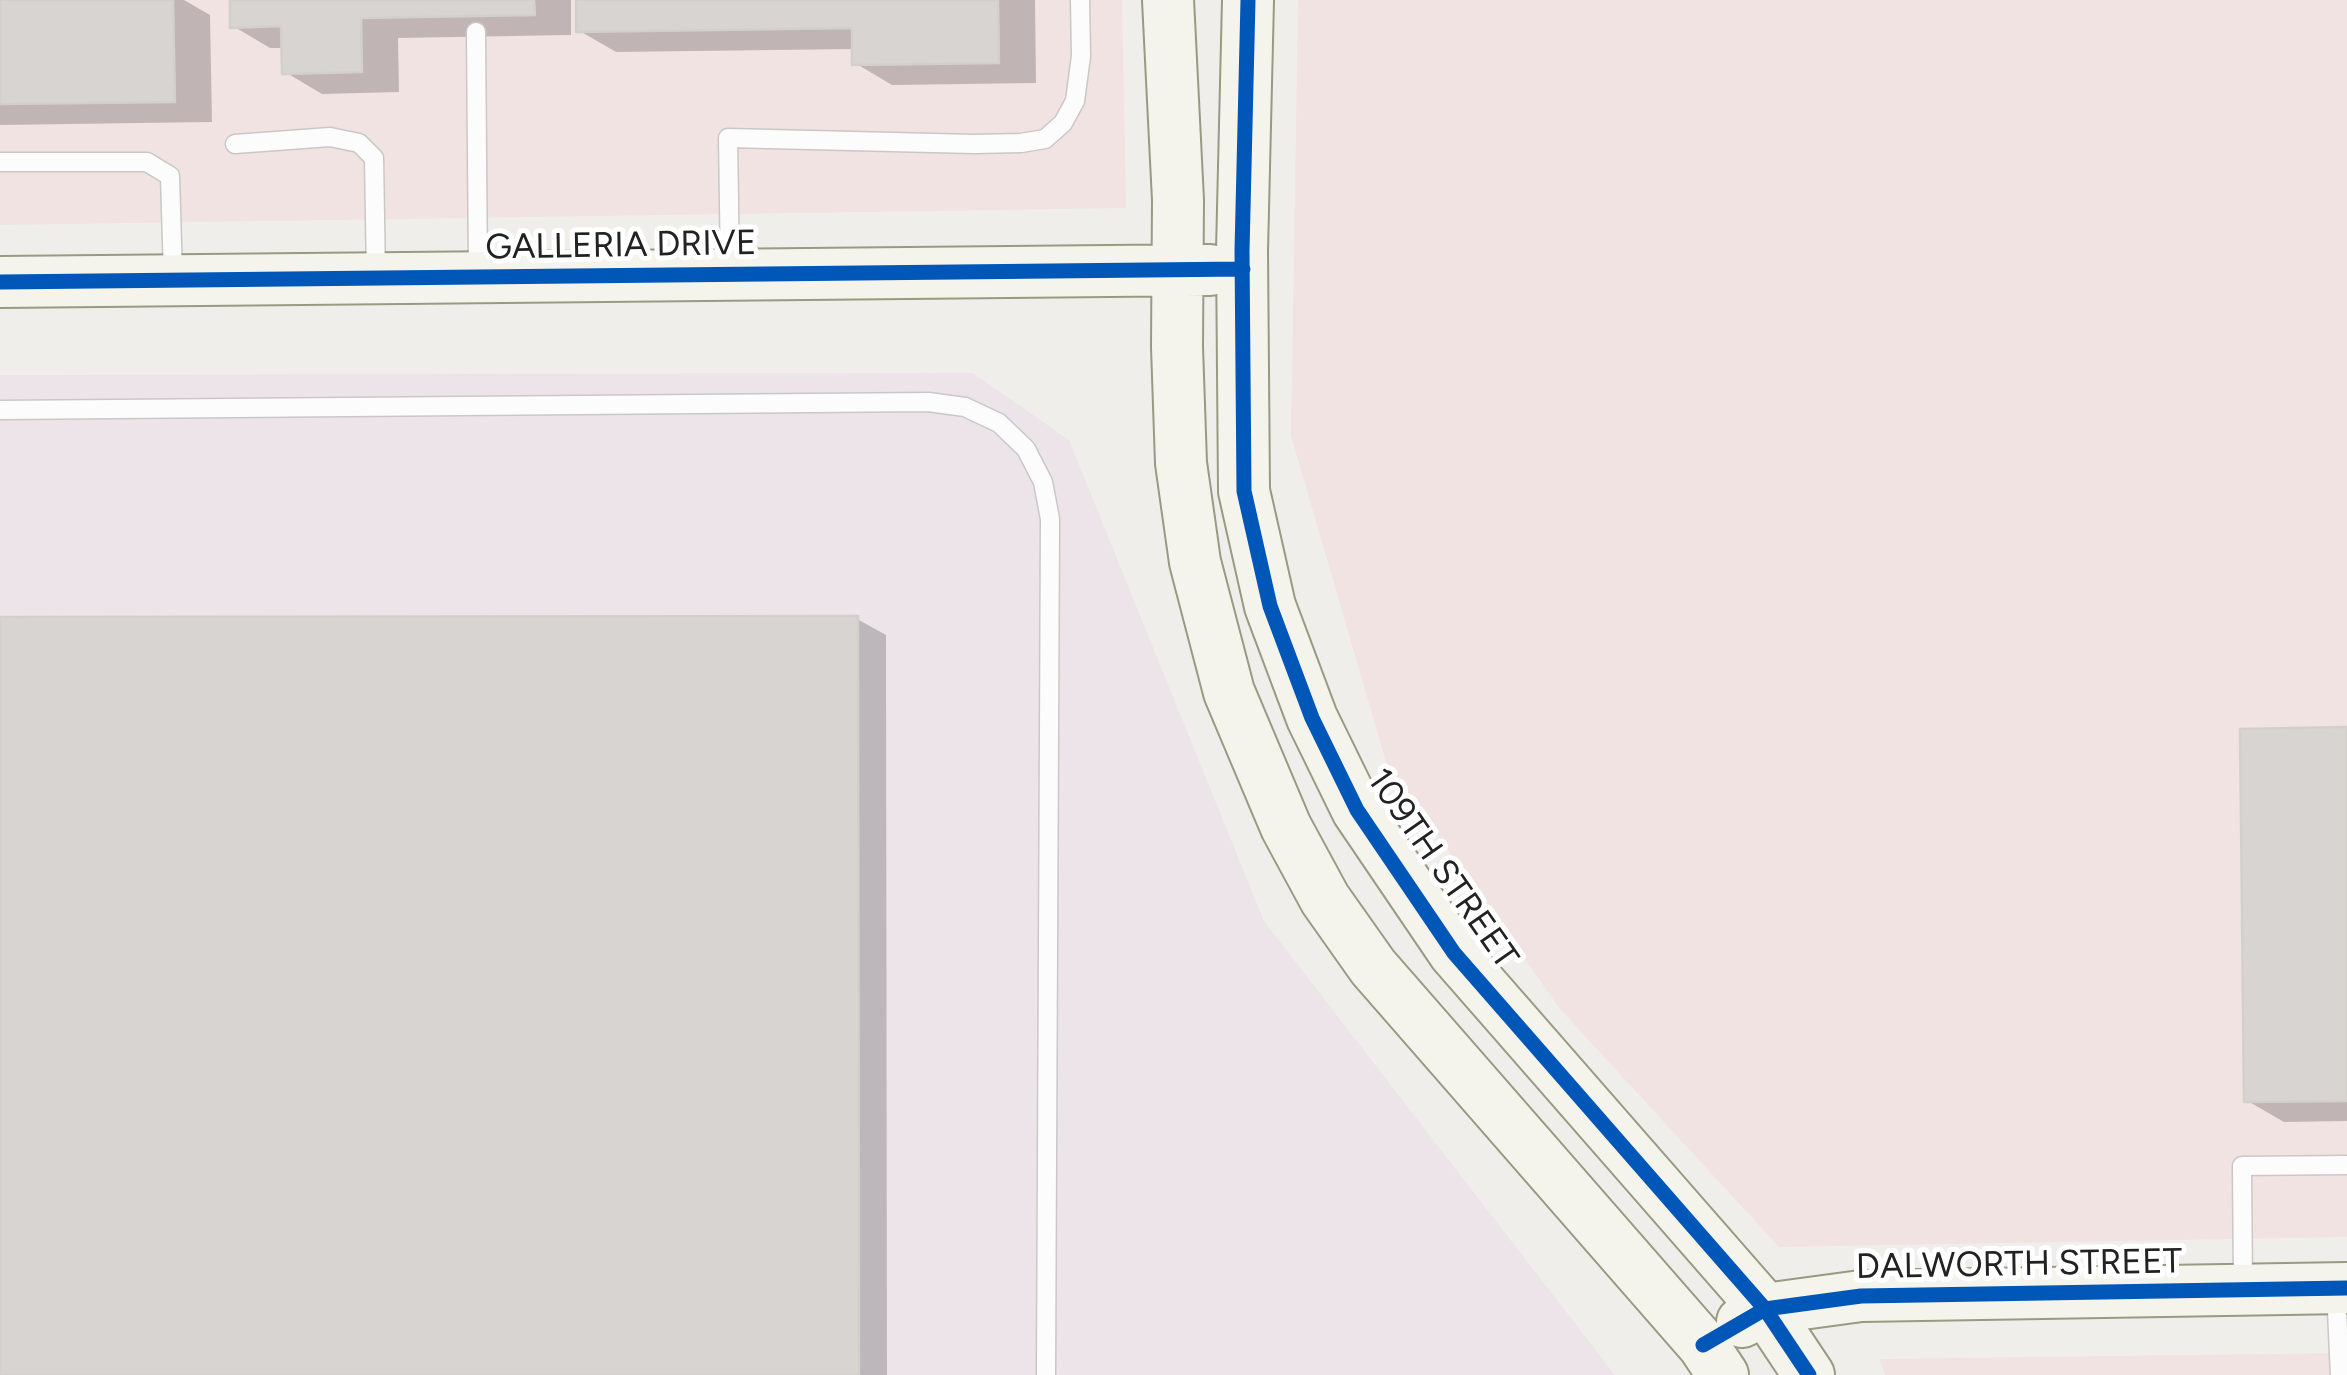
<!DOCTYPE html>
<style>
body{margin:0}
canvas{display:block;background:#f0eeeb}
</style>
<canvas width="2347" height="1375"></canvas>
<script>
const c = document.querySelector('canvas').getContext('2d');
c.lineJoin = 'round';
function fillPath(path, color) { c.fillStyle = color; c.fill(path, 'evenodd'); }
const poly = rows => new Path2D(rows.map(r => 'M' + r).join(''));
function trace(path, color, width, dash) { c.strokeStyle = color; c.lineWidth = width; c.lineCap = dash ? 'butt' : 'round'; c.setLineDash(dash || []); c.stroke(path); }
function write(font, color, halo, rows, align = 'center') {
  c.font = font + ' Figtree,sans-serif'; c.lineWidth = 10; c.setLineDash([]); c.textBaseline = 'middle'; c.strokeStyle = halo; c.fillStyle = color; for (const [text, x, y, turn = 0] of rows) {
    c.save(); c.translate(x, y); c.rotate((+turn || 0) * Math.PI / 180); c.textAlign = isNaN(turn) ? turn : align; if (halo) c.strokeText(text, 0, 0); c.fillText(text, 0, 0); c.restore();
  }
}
fillPath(poly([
 [0,0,1122,0,1126,208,0,225],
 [1298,0,2347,0,2347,1237,1779,1247,1560,1009,1386,762,1291,436],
 [2347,1353,2347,1375,1885,1375,1879,1359]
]), '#f1e3e1');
fillPath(poly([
 [973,373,1069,440,1264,921,1615,1375,0,1375,0,375]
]), '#ede4e9');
fillPath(poly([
 [0,0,184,0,210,15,212,122,0,125],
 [232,0,571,0,571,35,398,38,399,92,322,94,285,72,284,48,270,48,233,26],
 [578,0,1035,0,1036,83,892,85,855,63,855,49,616,52,578,30],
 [857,619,886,635,887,1375,0,1375,0,620],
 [2347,730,2347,1121,2284,1122,2246,1100]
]), '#0003');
const building = poly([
 [0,0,173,0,175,102,0,104,0,0],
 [230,0,534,0,535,15,361,18,362,72,282,74,281,26,230,28,230,0],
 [576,0,998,0,999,63,852,65,852,28,576,32,576,0],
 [858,616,859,1375,0,1375,0,617,858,616],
 [2347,727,2347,1101,2244,1102,2240,729,2347,727]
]);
fillPath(building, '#d7d4d2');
trace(building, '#d3d0cc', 2.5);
const lane = poly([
 [476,32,478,272],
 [235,144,330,137,359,143,374,158,376,277],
 [0,162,147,162,170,176,173,276],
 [730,269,728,138,974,144,1021,143,1045,139,1063,123,1075,101,1081,56,1080,0],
 [0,410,928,402,965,407,999,423,1026,449,1043,482,1050,519,1046,1375],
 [2243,1285,2242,1166,2347,1165],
 [2336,1289,2340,1375]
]);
const secondary = poly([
 [1168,0,1178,200,1177,347,1181,463,1195,562,1229,692,1286,827,1325,899,1373,967,1703,1345,1723,1375],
 [1248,0,1242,251,1244,491,1270,606,1312,718,1357,810,1454,953,1765,1309,1809,1375],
 [0,282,1210,270],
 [1742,1322,1765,1309,1861,1296,2347,1288]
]);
trace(lane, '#c9c8c7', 21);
trace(secondary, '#999a82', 54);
trace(lane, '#fdfcfc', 18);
trace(secondary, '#f4f4ed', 50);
trace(poly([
 [1248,0,1242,251,1244,491,1270,606,1312,718,1357,810,1454,953,1765,1309,1809,1375],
 [0,282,1243,269],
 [1703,1345,1765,1309,1861,1296,2347,1288]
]), '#0057b8', 15);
write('35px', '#222', '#fff', [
 ["GALLERIA DRIVE",621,246,-1],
 ["109TH STREET",1442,869,55],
 ["DALWORTH STREET",2019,1265,-1]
]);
</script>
